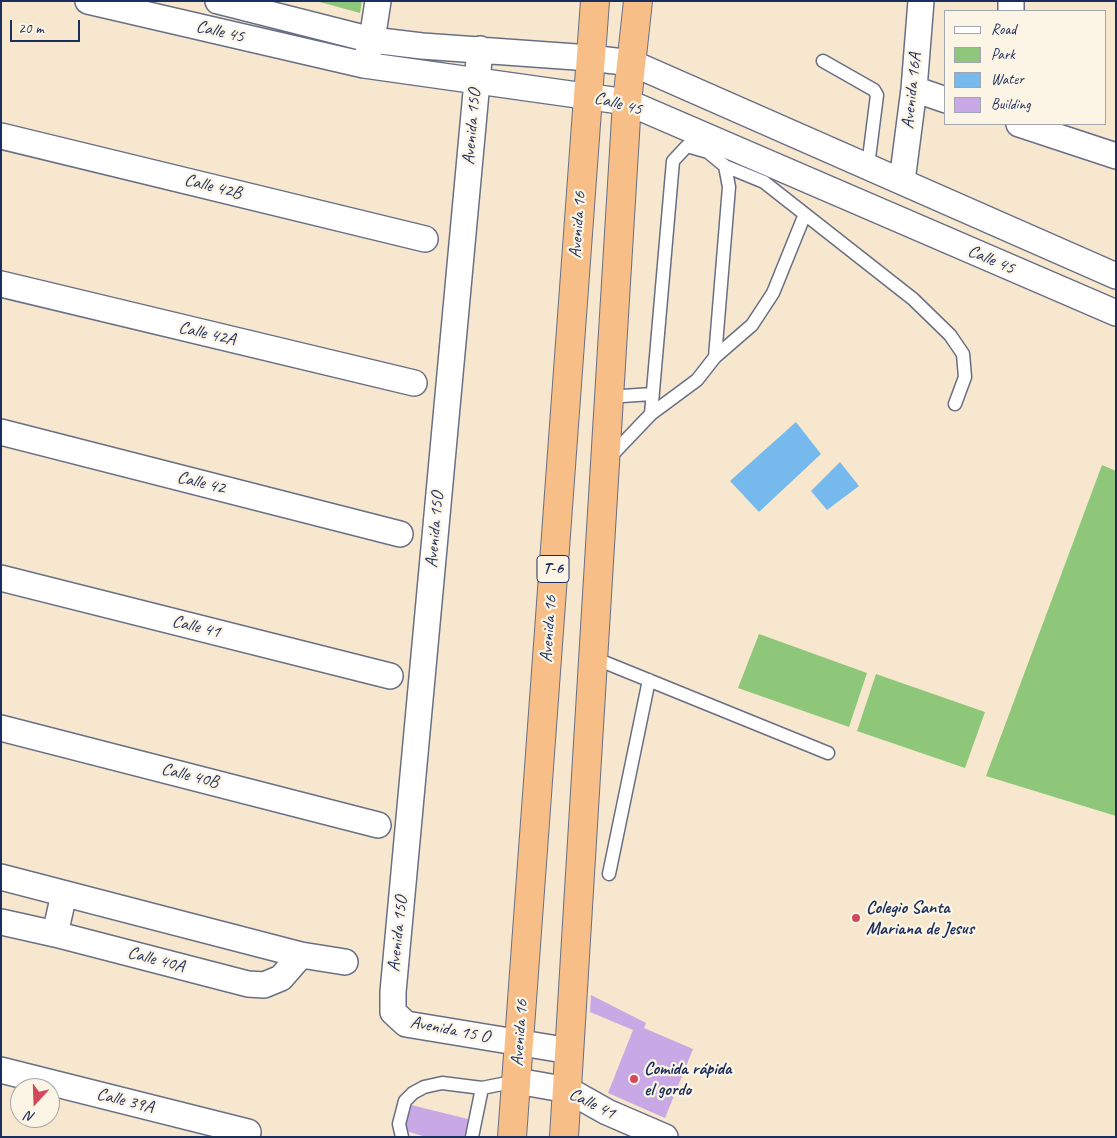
<!DOCTYPE html>
<meta charset="utf-8">
<style>
body{margin:0}
#map{position:relative;width:1117px;height:1138px;overflow:hidden;background:#f7e7ce;font-family:Caveat,sans-serif}
canvas{display:block}
.frame{position:absolute;inset:0;border:2px solid #1b2f5e;pointer-events:none}
.legend{position:absolute;left:944px;top:10px;width:162px;height:115px;box-sizing:border-box;background:#fcf5e5;border:1px solid #a2a6af;margin:0;padding:6px 9px;list-style:none;font-size:15px;color:#1b2f5e}
.legend li{display:flex;align-items:center;gap:10px;height:25px}
.legend b{width:25px;border:1px solid #a2a6af}
.north{position:absolute;left:10px;top:1078px;width:50px;height:50px;box-sizing:border-box;background:#fcf5e5;border:1px solid #a2a6af;border-radius:50%;rotate:200deg;font-size:14px;font-weight:700;line-height:20px;text-align:center;color:#1b2f5e}
.north::after{content:'';display:block;margin:auto;width:18px;height:22px;background:#d1495b;clip-path:polygon(50% 0,100% 100%,50% 72%,0 100%)}
.scale{position:absolute;left:10px;top:20px;width:70px;height:22px;box-sizing:border-box;border:2px solid #1b2f5e;border-top:0;padding-left:6px;font-size:15px;line-height:18px;white-space:nowrap;color:#1b2f5e;-webkit-text-stroke:4px #fcf5e5;paint-order:stroke}
</style>
<div id="map">
<canvas width="1117" height="1138"></canvas>
<div class="frame"></div>
<ul class="legend">
<li><b style="height:6px;background:#fff"></b>Road</li>
<li><b style="height:14px;background:#8ec77a"></b>Park</li>
<li><b style="height:14px;background:#76baed"></b>Water</li>
<li><b style="height:14px;background:#c8a9e6"></b>Building</li>
</ul>
<div class="north">N</div>
<div class="scale">20 m</div>
</div>
<script>
const c = document.querySelector('canvas').getContext('2d');
c.lineJoin = 'round';
function fillPath(path, color) { c.fillStyle = color; c.fill(path, 'evenodd'); }
const poly = rows => new Path2D(rows.map(r => 'M' + r).join(''));
function trace(path, color, width, dash) { c.strokeStyle = color; c.lineWidth = width; c.lineCap = dash ? 'butt' : 'round'; c.setLineDash(dash || []); c.stroke(path); }
function write(font, color, halo, rows, align = 'center') {
  c.font = font + ' Caveat,sans-serif'; c.lineWidth = 4.5; c.setLineDash([]); c.textBaseline = 'middle'; c.strokeStyle = halo; c.fillStyle = color; for (const [text, x, y, turn = 0] of rows) {
    c.save(); c.translate(x, y); c.rotate((+turn || 0) * Math.PI / 180); c.textAlign = isNaN(turn) ? turn : align; if (halo) c.strokeText(text, 0, 0); c.fillText(text, 0, 0); c.restore();
  }
}
fillPath(poly([
 [316,1,362,1,360,13],
 [1102,465,1116,471,1116,816,986,776],
 [759,634,867,673,849,727,738,688],
 [876,674,985,712,965,768,857,731]
]), '#8ec77a');
fillPath(poly([
 [796,422,821,454,759,512,730,481],
 [840,462,859,486,827,510,811,491]
]), '#76baed');
fillPath(poly([
 [591,995,646,1023,644,1028,693,1049,665,1118,608,1093,633,1030,590,1012],
 [399,1102,472,1120,468,1137,426,1137,393,1127]
]), '#c8a9e6');
const service = poly([
 [823,61,874,90,877,95,868,166],
 [725,166,764,182,913,299,950,335,963,354,965,377,955,404],
 [715,357,752,325,773,293,805,214],
 [610,399,622,396,652,394],
 [608,459,651,414,697,380,715,357,729,187,725,166,708,152,687,146,673,161,651,414],
 [594,658,828,753],
 [609,874,649,680],
 [402,1137,399,1124,405,1101,413,1093,424,1087,442,1083,482,1088,517,1081],
 [472,1137,482,1088]
]);
const minor = poly([
 [88,1,364,65,627,102,1116,313],
 [218,1,372,40,422,46,590,58,632,63,1116,276],
 [1011,11,1011,1],
 [480,49,393,992,393,1012,406,1024,570,1051],
 [367,56,372,40,378,1],
 [914,89,946,100],
 [1019,124,1116,156],
 [1,136,425,239],
 [902,181,914,89,921,1],
 [1,284,414,383],
 [1,432,400,534],
 [1,578,390,676],
 [1,728,378,825],
 [1,877,301,955,345,962],
 [1,922,55,934,248,984,264,985,281,978,301,955],
 [55,934,64,894],
 [1,1070,248,1132],
 [517,1081,568,1090,607,1112,665,1137]
]);
const trunk = poly([
 [512,1137,595,1],
 [564,1137,627,102,638,1]
]);
trace(service, '#686f85', 15);
trace(minor, '#686f85', 28);
trace(trunk, '#686f85', 30);
trace(service, '#fff', 12);
trace(minor, '#fff', 25);
trace(trunk, '#f7be88', 28);
for (const [x, y, r, color] of [
 [856,918,5,"#d1495b"],
 [634,1079,5,"#d1495b"]
]) { const dot = new Path2D(); dot.arc(x, y, r, 0, 2 * Math.PI); c.fillStyle = color; c.fill(dot); trace(dot, '#fcf5e5', 2); }
for (const [x, y, w] of [
 [553,569,32]
]) { const box = new Path2D(); box.roundRect(x - w / 2, y - 13.5, w, 27, 4); c.fillStyle = '#fcf5e5'; c.fill(box); trace(box, '#1b2f5e', 1); }
write('bold 16px', '#1b2f5e', null, [
 ["T-6",553,569]
]);
write('18px', '#1b2f5e', '#fcf5e5', [
 ["Calle 45",220,32,13],
 ["Avenida 16A",912,91,-84],
 ["Calle 45",618,104,15],
 ["Avenida 15O",472,127,-85],
 ["Calle 42B",213,187,14],
 ["Avenida 16",578,225,-86],
 ["Calle 45",991,260,23],
 ["Calle 42A",207,334,13],
 ["Calle 42",201,483,14],
 ["Avenida 15O",435,530,-85],
 ["Calle 41",196,627,14],
 ["Avenida 16",549,629,-86],
 ["Calle 40B",190,776,14],
 ["Avenida 15O",398,934,-84],
 ["Calle 40A",156,960,15],
 ["Avenida 15 O",450,1030,11],
 ["Avenida 16",520,1033,-86],
 ["Calle 39A",125,1101,14],
 ["Calle 41",592,1104,26]
]);
write('bold 18px', '#1b2f5e', '#fcf5e5', [
 ["Colegio Santa",866,908],
 ["Mariana de Jesus",866,929],
 ["Comida rápida",644,1069],
 ["el gordo",644,1090]
], 'left');
</script>
